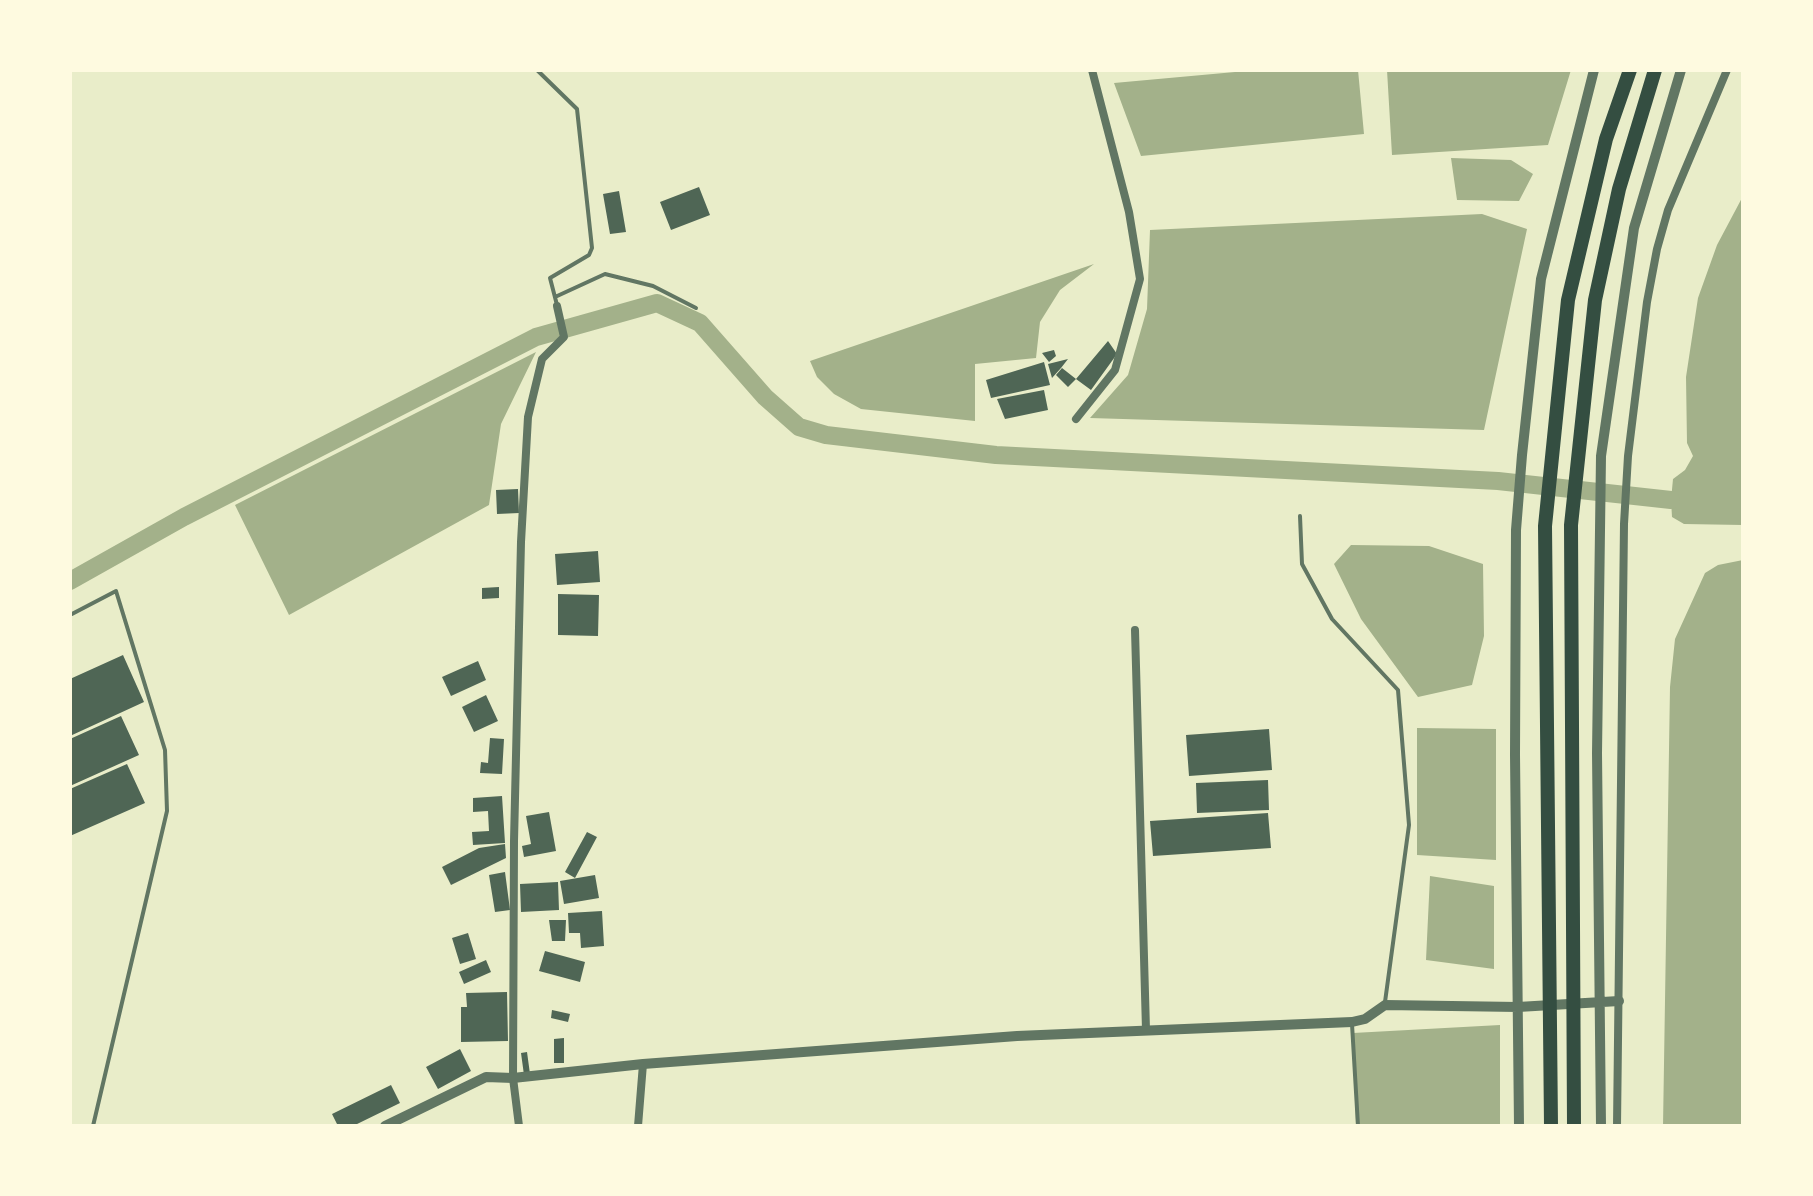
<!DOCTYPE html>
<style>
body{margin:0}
#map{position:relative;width:1813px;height:1196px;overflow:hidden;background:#e9edc9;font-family:Figtree,sans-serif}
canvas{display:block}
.frame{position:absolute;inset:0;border:72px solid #fefae0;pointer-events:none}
</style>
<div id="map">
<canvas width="1813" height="1196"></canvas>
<div class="frame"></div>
</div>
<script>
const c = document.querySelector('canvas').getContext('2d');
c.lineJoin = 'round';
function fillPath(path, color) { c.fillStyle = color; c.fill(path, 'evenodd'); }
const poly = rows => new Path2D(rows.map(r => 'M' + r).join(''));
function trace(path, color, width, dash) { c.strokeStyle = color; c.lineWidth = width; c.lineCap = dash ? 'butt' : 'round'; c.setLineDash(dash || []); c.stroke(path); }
fillPath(poly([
 [1257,70,1358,70,1364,134,1141,156,1114,83],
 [1387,70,1571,70,1548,145,1392,155],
 [1451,158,1511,160,1533,174,1519,201,1457,200],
 [1743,196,1743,525,1684,524,1672,517,1671,500,1673,479,1685,470,1693,456,1687,443,1686,377,1698,298,1717,245],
 [1482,214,1527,229,1484,430,1090,418,1128,375,1147,309,1150,230],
 [1094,264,1060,290,1040,322,1036,358,975,364,975,421,861,409,834,394,817,377,810,361],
 [536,352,501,424,489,505,289,615,235,505],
 [1351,545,1429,546,1483,564,1484,636,1472,685,1418,697,1361,619,1334,564],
 [1743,560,1743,1126,1663,1126,1670,687,1675,639,1705,573,1718,565],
 [1417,728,1496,729,1496,860,1417,855],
 [1430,876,1494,886,1494,969,1426,960],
 [1500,1025,1500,1126,1356,1126,1353,1033]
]), '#a3b18a');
trace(poly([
 [70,581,184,517,536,337,657,303,700,323,765,397,799,427,826,435,996,455,1498,481,1671,500]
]), '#a3b18a', 18);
fillPath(poly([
 [699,187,710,215,671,230,660,202],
 [619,191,626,232,610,234,603,194],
 [1108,341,1117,354,1091,390,1076,379],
 [1054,350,1056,356,1049,362,1042,353],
 [1068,359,1061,368,1052,378,1048,364],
 [1044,362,1050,385,991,398,986,380],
 [1062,368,1076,379,1068,387,1056,375],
 [1044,390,1048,410,1005,419,997,399],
 [518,489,519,513,497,514,496,490],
 [598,551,600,582,557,585,555,554],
 [499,587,499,598,482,599,482,588],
 [558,594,599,595,598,636,558,635],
 [123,655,144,702,70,736,70,679],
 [478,661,486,680,451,696,442,677],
 [486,695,498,721,474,732,462,707],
 [121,716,139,755,70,786,70,739],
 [1269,729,1272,770,1189,776,1186,735],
 [490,738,504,739,502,774,480,773,481,762,488,763],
 [127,764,145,803,70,836,70,789],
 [1268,780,1269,810,1197,813,1196,783],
 [502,796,505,843,473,845,472,832,489,831,488,811,473,812,473,798],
 [549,812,556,851,524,857,522,846,531,844,526,816],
 [1268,813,1271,848,1153,856,1150,821],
 [587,832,597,837,575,878,565,872],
 [505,844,506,858,451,885,442,867,479,848],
 [505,872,510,910,495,912,489,875],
 [595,875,599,898,564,904,560,881],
 [558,882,559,910,521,912,520,884],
 [602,911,604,946,581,948,580,933,569,933,568,913],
 [549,920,566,920,565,941,552,941],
 [468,933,476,959,460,964,452,938],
 [545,951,585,962,580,982,539,971],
 [486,960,491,972,464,984,459,972],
 [507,992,508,1041,461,1042,461,1007,467,1007,466,993],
 [552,1010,570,1014,568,1022,551,1018],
 [564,1038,564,1063,554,1063,554,1039],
 [460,1049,471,1071,438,1089,426,1067],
 [527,1052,530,1074,524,1075,521,1053],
 [391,1085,400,1103,353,1126,338,1126,332,1114]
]), '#4f6655');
trace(poly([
 [537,70,577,109,592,248,589,255,550,278,557,305],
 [555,297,605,274,653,286,696,308],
 [1300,516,1302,564,1332,619,1398,690,1409,825,1385,1002],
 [70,615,116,591,165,750,167,811,93,1126],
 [1352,1024,1358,1126]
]), '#617663', 4);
trace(poly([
 [1076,419,1115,370,1140,279,1129,212,1092,70],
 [1135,630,1146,1030],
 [519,1126,513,1078,514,841,521,542,528,417,542,359,564,337,557,306],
 [638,1126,643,1064],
 [1617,1126,1624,524,1628,456,1647,302,1657,249,1668,210,1727,70]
]), '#617663', 8);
trace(poly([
 [385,1126,486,1077,513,1078,643,1064,1017,1036,1352,1022,1365,1019,1385,1005,1518,1007,1619,1001],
 [1519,1126,1515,755,1516,530,1522,455,1541,279,1594,70],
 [1601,1126,1597,753,1601,456,1634,228,1681,70]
]), '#617663', 10);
trace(poly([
 [1551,1126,1545,526,1568,300,1606,139,1630,70],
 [1574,1126,1571,525,1595,300,1619,189,1655,70]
]), '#344e41', 14);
</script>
